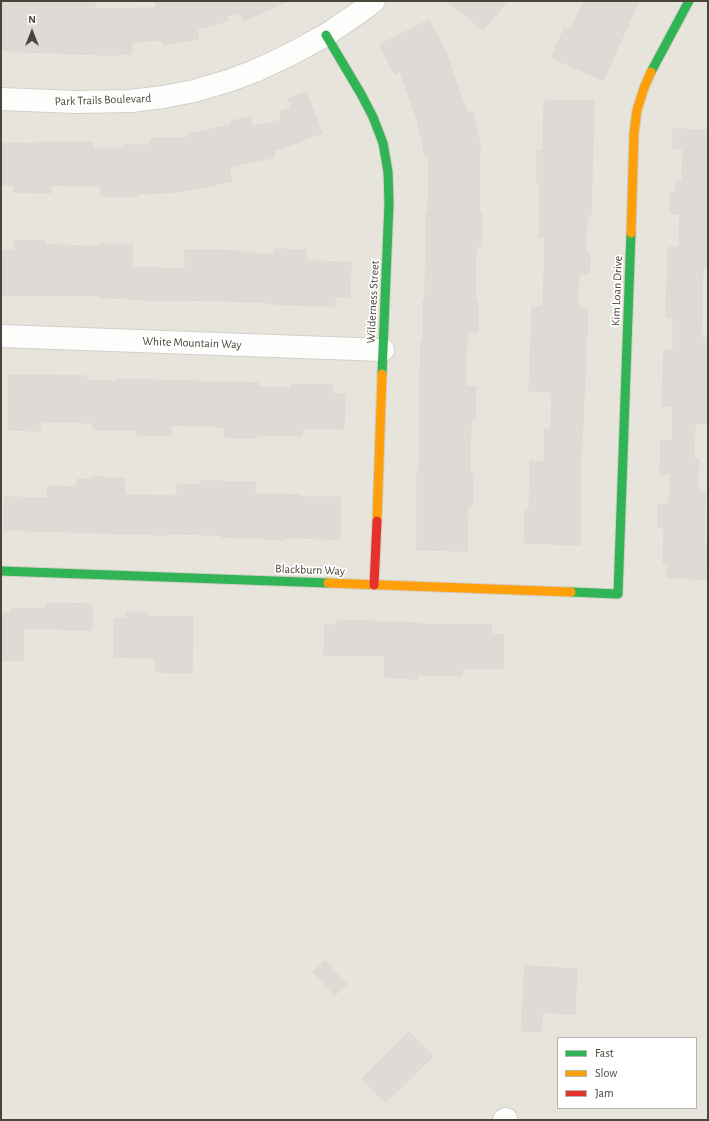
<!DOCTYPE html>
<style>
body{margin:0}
#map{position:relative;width:709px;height:1121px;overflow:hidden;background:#f4f2ee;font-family:"Alegreya Sans",sans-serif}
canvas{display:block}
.frame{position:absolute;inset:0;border:2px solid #4b4439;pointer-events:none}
.legend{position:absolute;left:557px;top:1037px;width:140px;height:72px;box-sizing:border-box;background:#fff;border:1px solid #b7b4b0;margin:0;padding:5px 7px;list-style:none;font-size:12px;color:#4b4439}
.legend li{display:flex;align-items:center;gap:8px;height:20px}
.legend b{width:20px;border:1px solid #b7b4b0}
.north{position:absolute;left:12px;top:12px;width:40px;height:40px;-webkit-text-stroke:3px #fff;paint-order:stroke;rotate:0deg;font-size:11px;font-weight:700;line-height:16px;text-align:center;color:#4b4439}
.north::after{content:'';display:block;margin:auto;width:14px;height:18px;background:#4b4439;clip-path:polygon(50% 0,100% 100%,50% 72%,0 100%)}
</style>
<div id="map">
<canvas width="709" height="1121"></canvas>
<div class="frame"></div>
<ul class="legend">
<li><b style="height:5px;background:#30b455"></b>Fast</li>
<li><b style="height:5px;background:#ff9f0a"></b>Slow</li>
<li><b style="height:5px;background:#e5322d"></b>Jam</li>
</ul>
<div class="north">N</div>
</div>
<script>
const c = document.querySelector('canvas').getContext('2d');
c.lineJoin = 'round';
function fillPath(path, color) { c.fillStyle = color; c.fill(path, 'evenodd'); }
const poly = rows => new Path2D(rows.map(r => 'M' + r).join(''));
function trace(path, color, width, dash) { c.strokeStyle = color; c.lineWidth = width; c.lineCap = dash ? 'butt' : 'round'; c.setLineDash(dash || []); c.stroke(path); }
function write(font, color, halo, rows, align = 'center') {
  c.font = font + ' "Alegreya Sans",sans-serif'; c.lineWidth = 3.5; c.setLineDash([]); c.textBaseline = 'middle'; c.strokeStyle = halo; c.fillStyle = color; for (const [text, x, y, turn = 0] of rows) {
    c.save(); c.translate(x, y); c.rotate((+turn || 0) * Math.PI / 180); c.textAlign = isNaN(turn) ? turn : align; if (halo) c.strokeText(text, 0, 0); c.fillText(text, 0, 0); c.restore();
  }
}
fillPath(poly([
 [1,1,708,1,708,1120,1,1120],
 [558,1038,696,1038,696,1108,558,1108]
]), '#e7e4dc');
const building = poly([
 [1,1,95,1,95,9,157,8,155,1,288,1,244,21,240,12,227,16,228,21,197,29,199,39,163,45,162,40,132,42,132,54,115,55,62,54,62,53,18,52,18,51,1,50,1,1],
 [447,1,508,1,483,30,447,1],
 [584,1,639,1,603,80,551,58,565,27,571,30,584,1],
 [429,20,446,53,467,113,473,112,480,145,479,213,482,213,481,246,476,246,475,300,478,300,478,332,467,332,466,386,476,387,475,420,471,420,470,473,473,473,473,506,468,506,467,551,417,550,417,472,419,472,420,419,419,419,421,340,423,340,423,299,425,299,426,213,428,213,429,155,425,156,417,119,400,71,395,74,379,45,429,20],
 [306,92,322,133,274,151,275,157,229,167,232,181,179,192,137,194,137,197,101,196,101,186,51,185,51,193,14,192,14,185,1,185,1,143,38,144,38,142,93,142,93,148,125,148,125,145,150,145,150,139,190,137,189,134,231,125,231,121,250,117,252,127,282,120,279,112,291,107,288,99,306,92],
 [544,100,594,101,591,215,587,215,586,254,590,254,589,274,579,274,578,308,588,308,582,445,581,445,580,545,524,543,525,510,529,511,530,461,544,462,545,428,551,429,552,392,529,392,532,307,543,307,545,237,539,237,540,184,537,184,537,150,543,150,544,100],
 [673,129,708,130,708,268,703,268,701,338,708,338,707,424,695,424,694,458,699,459,698,492,705,492,704,546,707,546,706,579,667,578,667,565,663,564,664,527,658,527,658,504,669,504,670,474,660,474,661,440,672,440,673,407,662,406,664,350,673,350,673,317,666,317,668,247,679,247,680,214,670,213,670,193,676,193,676,181,682,181,683,149,673,149,673,129],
 [14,240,46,241,46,245,100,246,100,244,133,244,132,267,185,269,185,250,241,251,241,253,274,254,274,249,307,250,306,261,351,262,350,297,335,297,335,307,273,304,273,303,231,301,175,300,175,301,142,300,142,299,100,298,100,296,1,295,1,250,14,250,14,240],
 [9,375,87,376,86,381,117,381,117,379,259,383,259,387,291,388,291,384,332,385,332,393,345,394,344,429,302,428,302,436,257,435,257,438,224,437,225,427,171,425,171,435,137,435,137,430,93,430,93,423,41,421,40,431,8,430,9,375],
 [92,477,125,478,124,495,177,496,177,485,201,485,201,481,255,482,255,494,300,495,300,497,341,497,340,539,282,538,282,540,263,539,263,538,221,537,221,535,167,534,167,535,4,530,5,497,47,498,47,486,76,487,76,479,92,479,92,477],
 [46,603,92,604,92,630,24,628,23,661,1,660,1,612,11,612,11,608,46,609,46,603],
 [126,612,148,612,148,616,193,616,192,673,155,672,156,658,114,657,114,618,126,618,126,612],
 [337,620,419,623,419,624,492,625,491,634,504,635,503,669,462,668,462,676,418,675,417,679,384,677,385,656,324,655,325,625,337,625,337,620],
 [325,961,347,984,335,995,313,972,325,961],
 [525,966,577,969,575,1014,542,1012,541,1032,521,1031,525,966],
 [409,1032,433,1056,385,1103,362,1079,409,1032]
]);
fillPath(building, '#dedbd6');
trace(building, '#dcd9d4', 1);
const street = poly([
 [1,99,75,102,131,101,163,97,194,91,228,81,255,71,291,54,326,35,364,9,374,1],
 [1,336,383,350],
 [504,1120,506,1119]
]);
const fast = poly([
 [326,35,361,94,373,117,383,143,388,172,389,203,382,374],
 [651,72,689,1],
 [1,571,328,583],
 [571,592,618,594,631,233]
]);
const slow = poly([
 [631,233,634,133,637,110,644,88,651,72],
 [377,521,382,374],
 [328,583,571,592]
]);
const jam = poly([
 [374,585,377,521]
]);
trace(street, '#d2d0cb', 24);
trace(fast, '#d3cfc5', 11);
trace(slow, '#d3cfc5', 11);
trace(jam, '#d3cfc5', 11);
trace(street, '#fdfdfc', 22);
trace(fast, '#30b455', 9);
trace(slow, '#ff9f0a', 9);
trace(jam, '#e5322d', 9);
write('12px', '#4b4439', '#fff', [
 ["Park Trails Boulevard",103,100,-2],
 ["Kim Loan Drive",617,291,-88],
 ["Wilderness Street",373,302,-87],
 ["White Mountain Way",192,343,2],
 ["Blackburn Way",310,570,2]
]);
</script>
